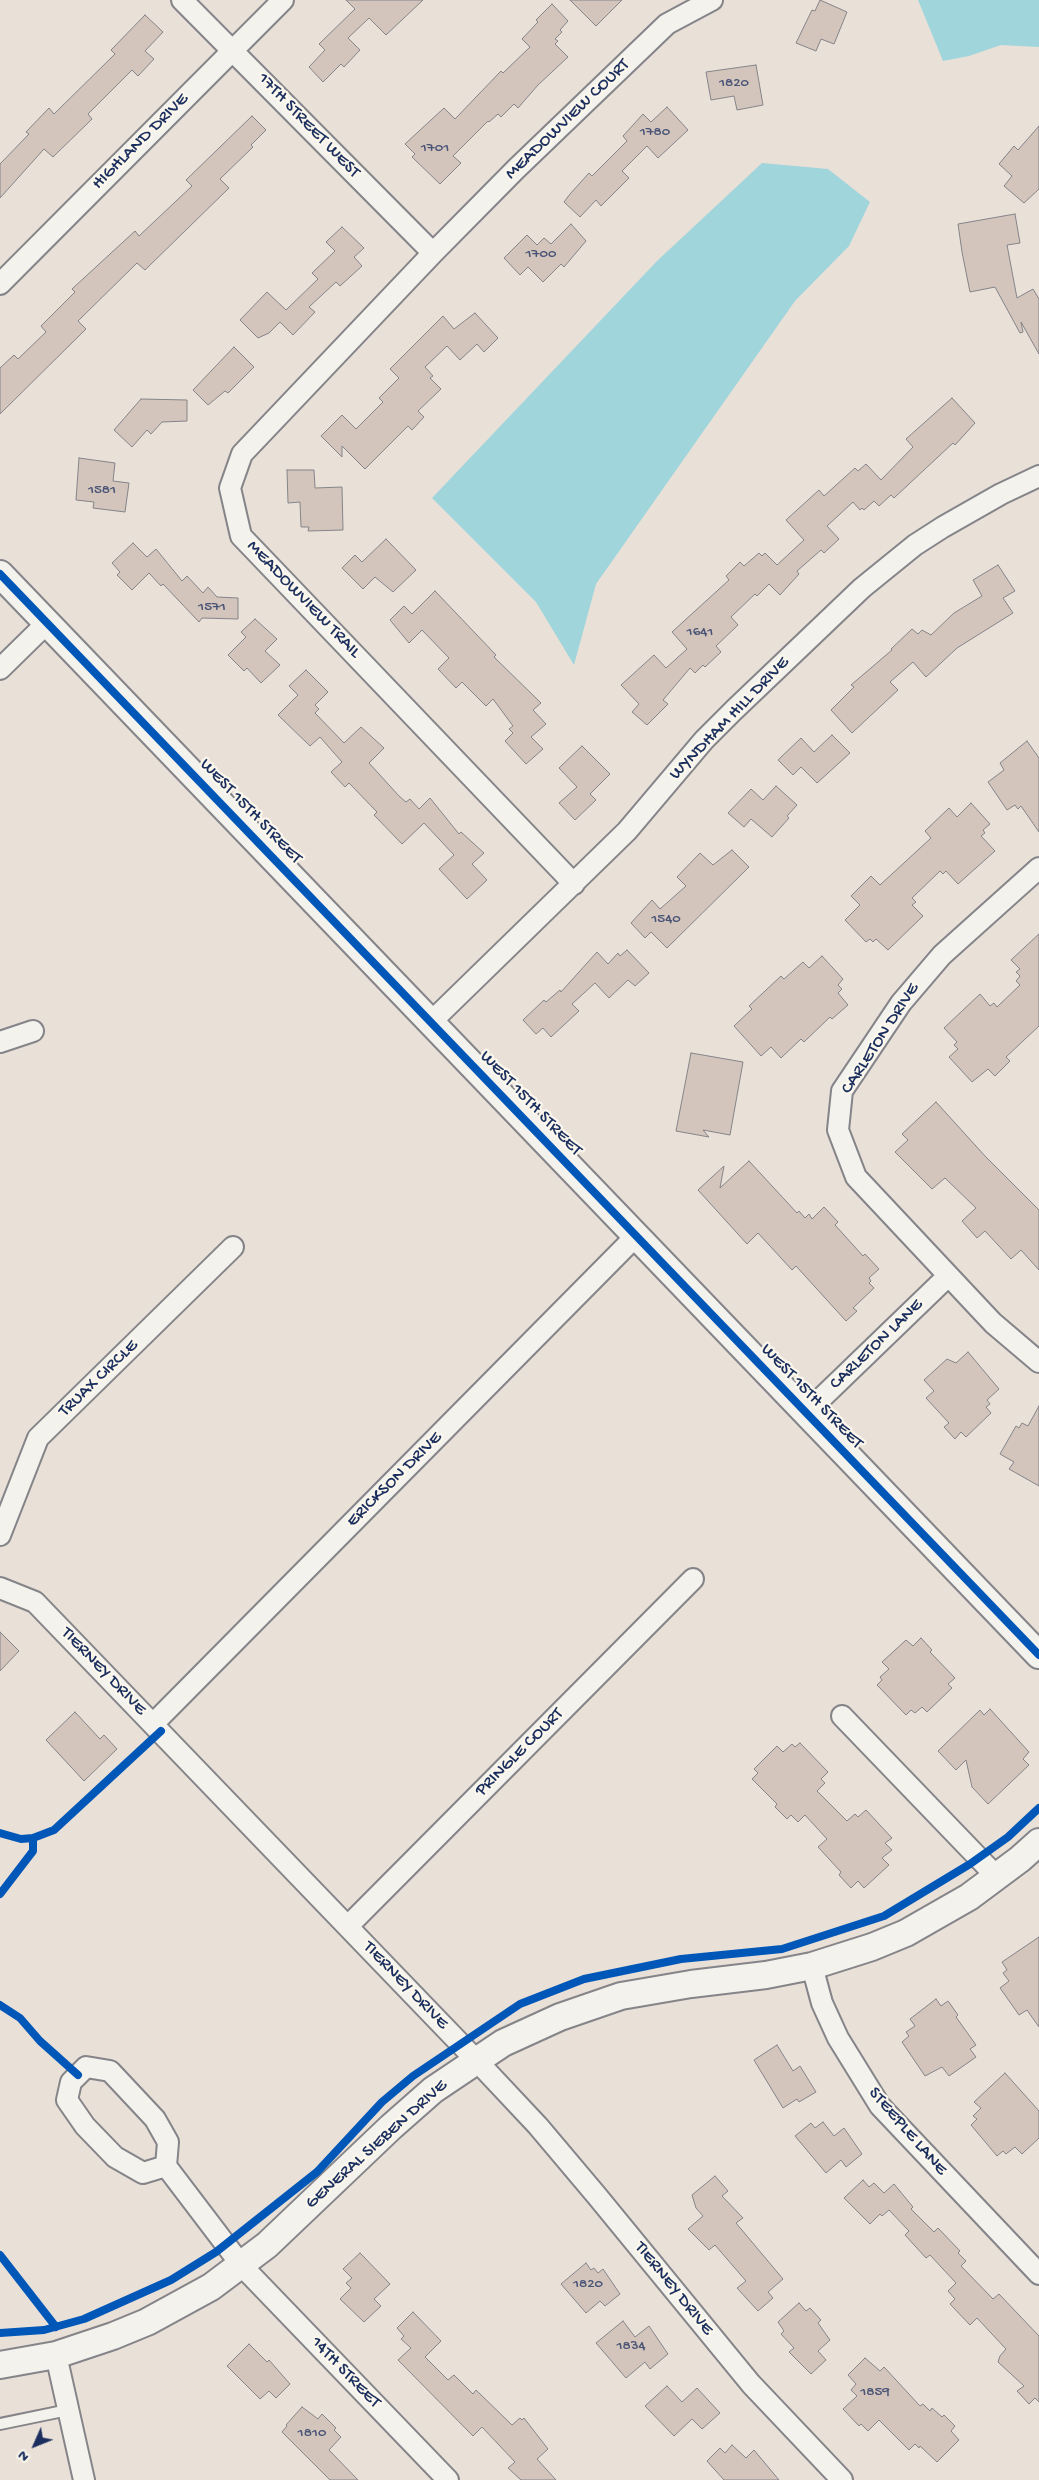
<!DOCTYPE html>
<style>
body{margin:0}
#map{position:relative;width:1039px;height:2480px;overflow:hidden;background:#e9e0d8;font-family:"Gochi Hand",sans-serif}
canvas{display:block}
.north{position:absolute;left:10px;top:2420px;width:50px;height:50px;-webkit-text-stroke:4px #fbf7ec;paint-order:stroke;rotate:226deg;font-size:14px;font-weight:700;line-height:20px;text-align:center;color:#1b2f5e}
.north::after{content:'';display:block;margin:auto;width:18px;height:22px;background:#1b2f5e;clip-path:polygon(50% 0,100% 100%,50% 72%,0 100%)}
</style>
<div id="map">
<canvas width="1039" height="2480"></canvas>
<div class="north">N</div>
</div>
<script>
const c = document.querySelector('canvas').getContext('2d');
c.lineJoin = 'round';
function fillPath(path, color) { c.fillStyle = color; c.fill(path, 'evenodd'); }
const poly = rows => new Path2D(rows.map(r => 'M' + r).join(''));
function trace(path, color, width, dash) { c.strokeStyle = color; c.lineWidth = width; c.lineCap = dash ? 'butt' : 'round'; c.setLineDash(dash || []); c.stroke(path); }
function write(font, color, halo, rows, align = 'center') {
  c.font = font + ' "Gochi Hand",sans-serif'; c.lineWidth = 4.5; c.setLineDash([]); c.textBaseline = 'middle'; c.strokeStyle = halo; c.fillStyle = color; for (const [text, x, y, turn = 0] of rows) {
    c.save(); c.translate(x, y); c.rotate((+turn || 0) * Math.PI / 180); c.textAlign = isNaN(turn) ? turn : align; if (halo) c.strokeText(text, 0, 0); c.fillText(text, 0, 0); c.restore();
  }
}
fillPath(poly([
 [918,0,1039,0,1039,47,1001,45,969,56,943,61],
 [762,163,828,169,870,202,849,246,795,301,596,584,574,665,536,602,432,498,657,261]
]), '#a0d5dc');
const building = poly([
 [346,0,423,0,386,35,369,18,348,38,360,50,344,67,341,64,323,82,309,67,325,50,319,44,355,9,346,0],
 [570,0,622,0,596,26,570,0],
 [820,0,847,12,834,44,821,39,816,51,796,43,812,10,815,11,820,0],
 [552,4,568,21,560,30,562,32,555,39,558,41,555,44,568,57,538,85,518,108,514,104,501,117,498,114,489,122,488,121,453,156,461,163,440,184,412,157,415,154,405,144,444,108,455,119,501,71,503,73,530,47,522,39,538,22,536,20,552,4],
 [145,15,163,32,145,51,154,59,138,76,132,70,88,114,92,119,53,157,44,149,0,198,0,164,29,134,26,132,49,108,54,114,115,54,111,50,145,15],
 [756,65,763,105,737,110,734,96,711,100,706,72,756,65],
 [667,107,688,130,658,158,647,146,622,171,629,178,601,206,596,200,580,217,564,202,570,194,589,173,592,176,627,141,623,136,643,114,651,122,667,107],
 [252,116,266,130,251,145,253,147,220,179,229,188,145,270,137,263,78,321,86,329,0,414,0,368,14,355,18,359,46,332,41,326,75,292,72,289,135,231,139,236,192,186,186,180,252,116],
 [1039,126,1039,189,1024,203,1004,186,1012,176,999,164,1014,146,1018,150,1039,126],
 [1015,214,1020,243,1007,245,1017,298,1033,289,1039,299,1039,354,1021,322,1023,332,1020,333,995,287,970,292,962,252,958,224,1015,214],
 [571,224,586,241,564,267,561,264,543,282,528,267,520,275,504,258,527,235,537,245,544,238,551,244,571,224],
 [342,227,364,248,354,257,362,266,340,286,336,282,309,307,315,312,293,335,280,322,269,333,258,338,240,320,267,292,286,310,318,279,312,273,335,251,326,242,342,227],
 [475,313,498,338,484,352,477,344,460,360,447,346,425,367,433,376,430,378,441,389,418,411,424,417,412,430,408,426,365,469,342,446,342,457,321,436,342,415,356,429,383,402,379,398,399,378,390,369,443,316,454,329,475,313],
 [234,347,254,367,228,393,225,391,208,405,193,390,234,347],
 [952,398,975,423,955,445,953,443,894,498,891,495,879,506,874,501,864,510,862,508,860,510,853,502,827,526,839,539,824,553,821,550,797,571,799,574,780,595,769,584,757,596,755,594,731,617,738,625,716,646,721,652,705,667,703,665,695,673,690,668,663,700,668,704,647,725,632,712,639,704,621,685,654,655,666,668,687,649,672,632,729,580,726,576,740,562,744,566,759,553,762,556,765,553,777,565,804,540,786,520,819,490,824,496,855,468,858,471,866,464,881,480,913,447,906,439,952,398],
 [141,399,187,400,187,421,162,422,151,434,147,430,132,447,114,430,141,399],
 [79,458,115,463,113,481,129,483,125,512,93,508,94,502,76,500,79,458],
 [287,470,314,470,315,488,342,487,343,530,308,531,309,527,301,527,300,502,288,503,287,470],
 [386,539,416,570,393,592,375,577,363,589,342,568,355,555,362,562,386,539],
 [133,543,147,557,156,549,182,581,187,576,203,593,208,587,217,597,238,598,238,619,202,618,199,622,163,584,161,586,149,573,132,590,117,575,120,572,112,563,133,543],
 [998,565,1015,591,1003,598,1013,613,957,648,926,677,913,662,890,682,898,690,852,733,831,710,854,687,851,685,892,650,891,649,912,629,918,634,922,630,931,635,954,613,982,596,973,580,998,565],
 [435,591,496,655,494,657,541,703,533,710,546,724,531,737,543,749,526,764,505,741,513,733,509,729,513,726,493,699,486,706,462,682,456,688,438,669,449,658,422,630,409,643,390,620,404,606,412,614,435,591],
 [255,619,277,639,265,651,280,665,261,683,247,668,244,671,228,655,246,637,241,632,255,619],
 [306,670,328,692,315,705,319,709,315,713,344,743,361,727,384,748,369,763,399,796,406,802,410,799,419,809,430,798,459,834,461,832,484,853,472,864,487,880,467,899,439,869,454,855,424,823,402,844,374,815,377,812,349,783,345,787,331,772,342,762,320,737,310,746,278,715,298,695,289,686,306,670],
 [832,735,850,753,817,783,801,767,793,775,778,760,801,738,814,752,832,735],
 [1027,741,1039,758,1039,832,1021,806,1018,809,1015,805,1007,810,988,782,1004,770,1000,763,1027,741],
 [582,746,610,774,590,794,596,800,575,820,559,803,577,787,559,768,582,746],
 [776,786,797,805,787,816,789,818,772,837,751,819,744,827,728,813,751,789,763,800,776,786],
 [971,803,990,824,983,830,985,833,981,836,995,851,958,884,946,871,943,874,940,871,912,898,916,902,912,905,923,916,888,950,876,939,873,942,870,939,866,942,845,920,860,905,851,896,871,876,880,885,931,838,925,831,949,808,957,817,971,803],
 [732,850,749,867,667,948,651,932,645,938,631,923,652,900,660,909,686,886,677,877,700,853,713,865,732,850],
 [1039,934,1039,1026,1006,1057,1010,1061,995,1076,988,1069,972,1082,949,1057,958,1049,954,1045,957,1042,944,1028,980,994,990,1006,994,1003,997,1007,1020,985,1016,981,1020,976,1016,972,1020,969,1011,960,1039,934],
 [627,950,649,973,635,986,628,980,609,998,595,983,572,1004,579,1011,551,1037,543,1028,536,1034,523,1020,544,1000,546,1002,560,990,561,992,597,952,608,964,618,953,620,956,627,950],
 [822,956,843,979,838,985,842,989,838,993,848,1005,832,1019,830,1017,804,1042,801,1039,781,1058,771,1047,761,1056,734,1026,752,1009,749,1006,781,976,784,979,803,962,809,968,822,956],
 [691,1053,743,1062,730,1135,703,1130,709,1137,676,1131,691,1053],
 [936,1102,985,1156,1039,1210,1039,1270,1021,1250,1011,1259,985,1231,977,1238,962,1221,976,1208,945,1178,932,1189,895,1152,908,1140,902,1134,936,1102],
 [749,1161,797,1213,799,1211,805,1218,809,1214,812,1219,824,1207,838,1222,835,1225,863,1256,865,1254,879,1269,869,1278,871,1281,869,1283,874,1288,853,1308,857,1311,846,1321,796,1266,792,1270,758,1233,747,1244,698,1190,724,1166,720,1188,749,1161],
 [968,1352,999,1389,987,1400,990,1404,986,1407,991,1413,966,1437,961,1432,955,1439,944,1427,949,1423,926,1398,934,1391,924,1380,947,1359,956,1363,968,1352],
 [1039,1406,1039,1486,1009,1469,1014,1462,1000,1454,1016,1426,1019,1428,1022,1423,1028,1426,1039,1406],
 [0,1632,19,1651,0,1671,0,1632],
 [921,1638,932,1650,930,1652,955,1678,948,1684,952,1688,927,1712,922,1707,915,1713,911,1710,906,1715,877,1685,882,1680,880,1677,889,1669,882,1662,906,1640,913,1646,921,1638],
 [990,1709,1029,1752,1023,1759,1029,1765,988,1804,972,1787,966,1760,956,1770,938,1751,980,1710,984,1715,990,1709],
 [75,1712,100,1739,104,1735,117,1749,84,1781,46,1740,75,1712],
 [800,1743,828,1772,821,1779,825,1783,817,1791,847,1821,855,1814,858,1817,866,1810,892,1838,885,1843,892,1850,882,1858,889,1865,864,1888,858,1881,851,1888,839,1875,841,1872,818,1847,827,1839,805,1815,798,1822,791,1815,787,1819,775,1807,777,1804,752,1779,758,1773,754,1769,777,1746,783,1752,792,1744,795,1747,800,1743],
 [1039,1937,1039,2027,1027,2010,1019,2015,1000,1988,1009,1981,1003,1973,1007,1970,1002,1962,1039,1937],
 [936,1999,941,2006,948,2001,958,2015,956,2017,976,2045,970,2049,976,2057,949,2076,942,2067,925,2076,902,2042,909,2036,906,2032,915,2026,910,2019,936,1999],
 [777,2045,793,2071,800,2066,816,2092,799,2102,797,2099,783,2108,754,2060,777,2045],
 [1005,2073,1039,2111,1039,2138,1022,2154,1015,2147,1006,2154,1003,2151,997,2156,971,2125,977,2119,973,2116,981,2108,974,2102,1005,2073],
 [823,2122,834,2136,844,2128,862,2154,846,2167,841,2160,826,2173,795,2136,811,2123,815,2128,823,2122],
 [715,2176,728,2191,722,2196,743,2218,736,2223,783,2279,768,2292,773,2298,758,2311,737,2288,746,2281,715,2245,709,2250,688,2229,703,2216,696,2208,692,2195,715,2176],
 [863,2180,869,2187,874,2183,884,2193,894,2184,913,2207,911,2209,934,2232,938,2228,960,2251,958,2253,966,2261,961,2266,993,2299,999,2294,1039,2336,1039,2402,1035,2398,1029,2404,1017,2391,1024,2386,998,2362,1000,2356,1006,2349,977,2318,970,2325,950,2304,955,2299,948,2291,956,2283,930,2255,926,2258,905,2235,909,2231,889,2210,882,2216,880,2214,870,2224,844,2198,863,2180],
 [360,2253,390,2284,374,2299,381,2306,364,2322,340,2299,351,2288,346,2283,352,2278,343,2269,360,2253],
 [586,2263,591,2270,594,2268,598,2273,603,2269,620,2294,605,2306,600,2301,586,2313,561,2284,586,2263],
 [799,2303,806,2311,810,2308,821,2320,818,2323,830,2340,818,2351,826,2360,811,2374,789,2352,794,2348,781,2334,784,2331,778,2322,799,2303],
 [413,2312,441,2341,425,2357,448,2380,454,2375,473,2394,476,2390,512,2425,520,2418,522,2420,524,2418,548,2449,537,2459,556,2480,521,2480,508,2468,515,2462,482,2427,473,2436,398,2360,411,2348,401,2339,404,2336,397,2328,413,2312],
 [623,2321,635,2337,649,2326,668,2354,650,2369,645,2362,626,2378,596,2343,623,2321],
 [249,2344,267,2362,269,2360,290,2384,276,2398,269,2391,260,2399,227,2366,249,2344],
 [865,2358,880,2371,884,2367,920,2406,923,2404,930,2411,932,2408,942,2417,944,2415,955,2426,951,2431,959,2440,937,2462,920,2446,919,2448,915,2444,909,2450,879,2420,868,2431,861,2424,859,2426,843,2409,857,2396,851,2390,856,2384,848,2375,865,2358],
 [667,2386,682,2402,697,2388,720,2413,702,2429,692,2419,674,2436,645,2406,667,2386],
 [302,2407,318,2419,322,2414,336,2428,334,2430,341,2437,329,2450,358,2480,330,2480,282,2432,287,2426,286,2425,302,2407],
 [732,2445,746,2458,754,2450,779,2480,724,2480,707,2461,720,2448,725,2453,732,2445]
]);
fillPath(building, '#d3c5bc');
trace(building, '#848489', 1);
const service = poly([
 [0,2424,68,2410]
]);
const minor = poly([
 [182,0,433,253],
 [0,284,283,0],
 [0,669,47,623],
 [1039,868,942,955,901,1003,842,1091,838,1130,856,1177,993,1323,1039,1362],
 [574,884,241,536,230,488,242,454,433,253,516,169,667,24,712,0],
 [431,1022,627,831,704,740,734,710,862,588,915,545,943,527,1001,494,1039,476],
 [0,1042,33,1031],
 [806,1413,948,1276],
 [0,1535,38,1438,233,1247],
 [0,1588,35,1602,476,2060,538,2126,597,2196,751,2384,842,2480],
 [842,1716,997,1877],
 [154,1723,636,1236],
 [348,1926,693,1579],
 [812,1966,822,2003,838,2038,880,2106,1039,2274],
 [166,2166,143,2173,115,2157,85,2126,67,2100,71,2082,86,2067,110,2071,155,2119,168,2142,166,2166,242,2266,448,2480],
 [56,2355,84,2480]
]);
const tertiary = poly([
 [0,574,1039,1655],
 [0,2365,56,2355,113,2336,147,2322,211,2287,267,2245,391,2127,433,2090,503,2043,560,2017,621,1996,691,1984,766,1975,812,1966,872,1947,906,1933,969,1897,1020,1859,1039,1842]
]);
trace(service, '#848489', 14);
trace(minor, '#848489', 24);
trace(tertiary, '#848489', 30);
trace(service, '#f4f2ed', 10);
trace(minor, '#f4f2ed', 20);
trace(tertiary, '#f4f2ed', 26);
trace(poly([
 [0,574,1039,1655],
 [0,1833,21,1839,33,1838,54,1830,161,1731],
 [0,1894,33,1851,33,1838],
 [0,2005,20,2018,40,2041,78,2075],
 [0,2255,56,2327],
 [0,2333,44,2330,84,2319,171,2280,216,2252,317,2172,382,2102,413,2076,520,2004,584,1979,681,1959,782,1949,884,1916,970,1864,1008,1837,1039,1808]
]), '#0057b8', 8);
write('15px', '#495476', null, [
 ["1820",734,84],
 ["1780",655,133],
 ["1701",435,149],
 ["1700",541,255],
 ["1581",102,491],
 ["1571",212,608],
 ["1641",700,633],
 ["1540",666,920],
 ["1820",588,2285],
 ["1834",631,2347],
 ["1859",875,2393],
 ["1810",312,2434]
]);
write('18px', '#1b2f5e', '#fbf7ec', [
 ["MEADOWVIEW COURT",568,120,-44],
 ["17TH STREET WEST",308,126,46],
 ["HIGHLAND DRIVE",141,142,-45],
 ["MEADOWVIEW TRAIL",303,600,46],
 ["WYNDHAM HILL DRIVE",730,719,-46],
 ["WEST 15TH STREET",250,812,46],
 ["CARLETON DRIVE",881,1039,-57],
 ["WEST 15TH STREET",530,1104,46],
 ["CARLETON LANE",877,1345,-44],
 ["TRUAX CIRCLE",99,1379,-44],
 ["WEST 15TH STREET",811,1397,46],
 ["ERICKSON DRIVE",395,1480,-45],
 ["TIERNEY DRIVE",103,1672,46],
 ["PRINGLE COURT",520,1753,-45],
 ["TIERNEY DRIVE",405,1986,46],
 ["STEEPLE LANE",907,2132,49],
 ["GENERAL SIEBEN DRIVE",377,2145,-42],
 ["TIERNEY DRIVE",673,2289,51],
 ["14TH STREET",345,2373,46]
]);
</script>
